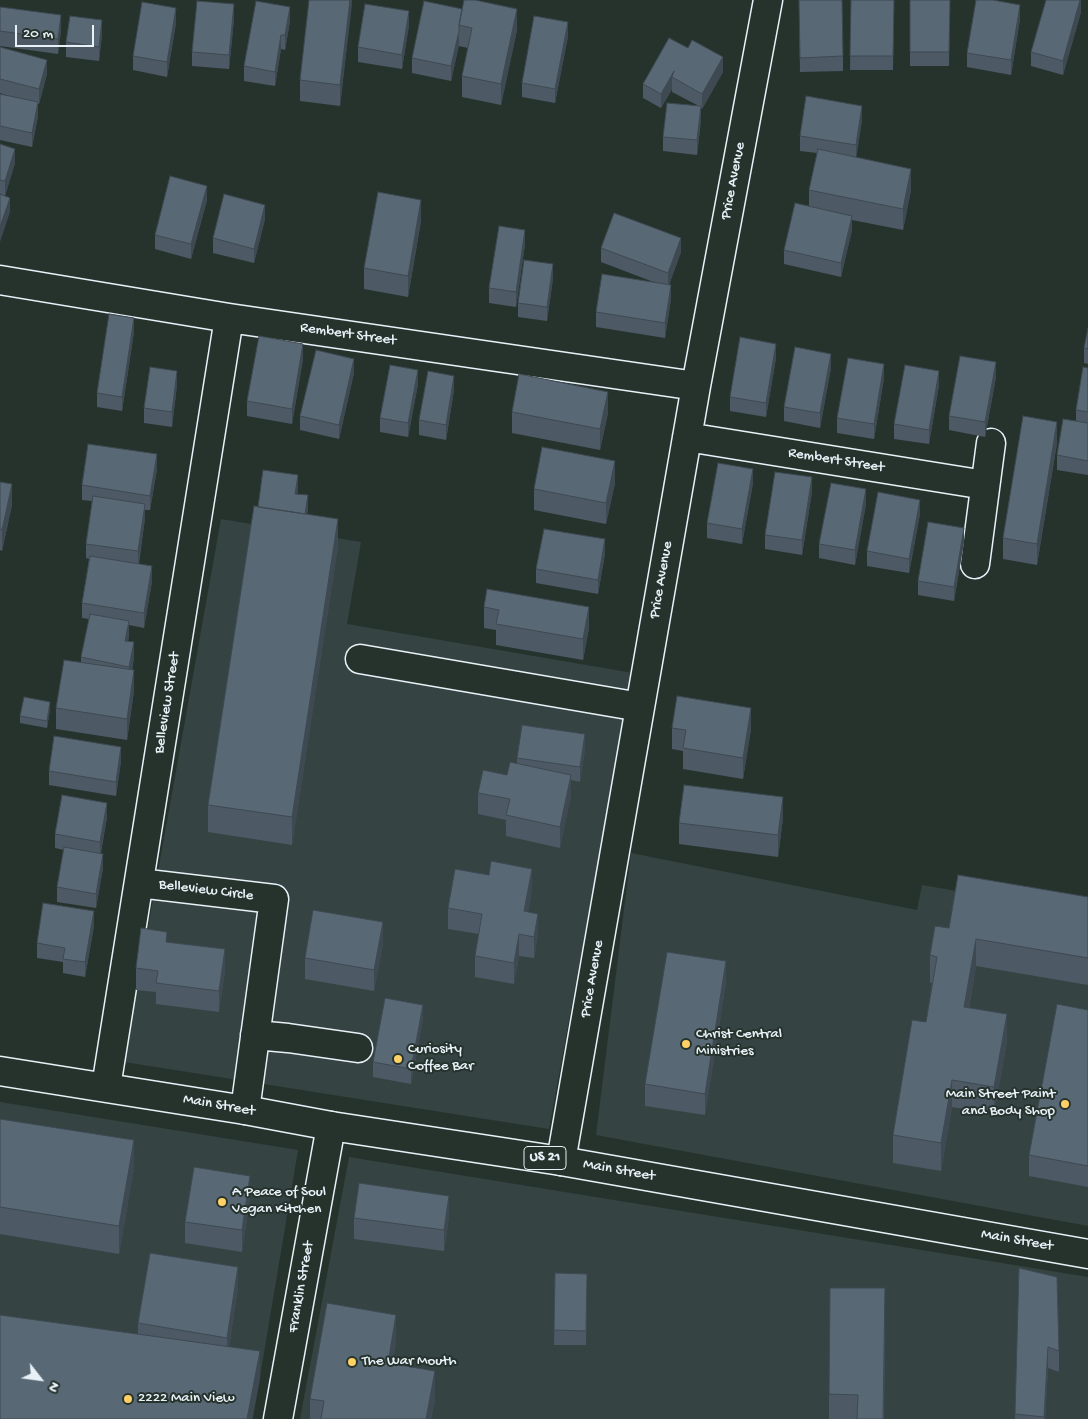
<!DOCTYPE html>
<style>
body{margin:0}
#map{position:relative;width:1088px;height:1419px;overflow:hidden;background:#26332d;font-family:"Gochi Hand",sans-serif}
canvas{display:block}
.north{position:absolute;left:15px;top:1354px;width:50px;height:50px;-webkit-text-stroke:4px #26332d;paint-order:stroke;rotate:120deg;font-size:14px;font-weight:700;line-height:20px;text-align:center;color:#e8f1f8}
.north::after{content:'';display:block;margin:auto;width:18px;height:22px;background:#e8f1f8;clip-path:polygon(50% 0,100% 100%,50% 72%,0 100%)}
.scale{position:absolute;left:15px;top:25px;width:79px;height:22px;box-sizing:border-box;border:2px solid #e8f1f8;border-top:0;padding-left:6px;font-size:15px;line-height:18px;white-space:nowrap;color:#e8f1f8;-webkit-text-stroke:4px #26332d;paint-order:stroke}
</style>
<div id="map">
<canvas width="1088" height="1419"></canvas>
<div class="north">N</div>
<div class="scale">20 m</div>
</div>
<script>
const c = document.querySelector('canvas').getContext('2d');
c.lineJoin = 'round';
function fillPath(path, color) { c.fillStyle = color; c.fill(path, 'evenodd'); }
const poly = rows => new Path2D(rows.map(r => 'M' + r).join(''));
function trace(path, color, width, dash) { c.strokeStyle = color; c.lineWidth = width; c.lineCap = dash ? 'butt' : 'round'; c.setLineDash(dash || []); c.stroke(path); }
function write(font, color, halo, rows, align = 'center') {
  c.font = font + ' "Gochi Hand",sans-serif'; c.lineWidth = 4; c.setLineDash([]); c.textBaseline = 'middle'; c.strokeStyle = halo; c.fillStyle = color; for (const [text, x, y, turn = 0] of rows) {
    c.save(); c.translate(x, y); c.rotate((+turn || 0) * Math.PI / 180); c.textAlign = isNaN(turn) ? turn : align; if (halo) c.strokeText(text, 0, 0); c.fillText(text, 0, 0); c.restore();
  }
}
fillPath(poly([
 [221,519,361,542,347,624,633,673,549,1129,124,1062],
 [631,853,917,910,922,885,1088,914,1088,1226,596,1135],
 [0,1102,298,1150,253,1419,0,1419],
 [349,1157,1088,1277,1088,1419,300,1419]
]), '#354343');
const minor = poly([
 [0,280,229,318,696,386],
 [687,437,985,485],
 [975,564,991,443],
 [360,659,640,707],
 [139,883,274,899,245,1110],
 [255,1035,288,1038,358,1048],
 [106,1087,229,318],
 [561,1161,696,386,768,0],
 [278,1419,331,1126]
]);
const major = poly([
 [0,1071,245,1110,331,1126,561,1161,1088,1254]
]);
trace(minor, '#e8f1f8', 31);
trace(major, '#e8f1f8', 31);
trace(minor, '#26332d', 28);
trace(major, '#26332d', 28);
fillPath(poly([
 [352,0,340,106,300,101,300,80],
 [799,0,843,56,843,71,800,72],
 [851,0,894,0,893,70,850,70],
 [910,0,950,0,949,66,910,66],
 [1081,0,1081,12,1063,75,1031,66,1031,52],
 [424,1,517,30,501,105,462,97,462,76,468,48,459,46,459,45,451,81,412,73,412,58],
 [0,7,61,30,58,54,0,46],
 [234,19,229,69,192,66,192,52],
 [1020,19,1011,75,967,67,967,53],
 [290,21,285,50,281,49,275,86,244,81,244,66],
 [176,23,167,77,133,70,133,56],
 [409,25,402,69,358,62,358,47],
 [102,35,99,61,66,57,66,42],
 [568,36,555,103,522,97,522,83],
 [669,38,723,72,702,109,701,108,701,120,697,155,663,151,663,137,697,105,672,92,672,89,661,108,643,98,643,84],
 [0,47,47,74,39,104,38,104,38,116,32,147,0,140,0,94,9,96,0,93],
 [862,120,856,157,911,190,903,230,852,220,852,230,841,277,784,264,784,250,809,206,809,190,817,153,800,151,800,136],
 [0,144,15,163,5,196,0,194],
 [207,200,191,259,155,249,155,235],
 [265,219,254,263,213,253,213,238],
 [421,221,408,297,364,289,364,268],
 [525,244,516,307,489,303,489,288],
 [601,248,681,252,669,285,671,299,665,338,596,327,596,312,656,283,601,262],
 [553,278,547,321,518,317,518,303],
 [1088,328,1088,364,1084,363,1084,348],
 [134,332,122,411,97,407,97,393],
 [776,358,766,417,730,411,730,397],
 [303,359,292,424,247,416,247,401],
 [831,368,820,428,784,421,784,407],
 [1088,368,1088,475,1057,470,1057,455,1076,421,1076,410],
 [354,373,339,439,300,430,300,416],
 [996,377,985,437,949,430,949,416],
 [884,378,874,439,837,433,837,418],
 [418,384,408,437,380,432,380,418],
 [177,385,172,427,144,423,144,408],
 [939,385,929,444,894,439,894,424],
 [454,390,446,440,419,435,419,420],
 [512,412,608,413,600,450,512,433],
 [1057,443,1037,565,1003,559,1003,538],
 [157,469,150,510,145,510,145,518,139,564,152,581,144,628,129,625,129,636,128,641,134,657,132,670,134,691,127,740,56,729,56,708,81,662,81,657,89,619,82,618,82,603,89,559,86,558,86,544,92,501,82,500,82,485],
 [0,482,12,505,2,551,0,550],
 [615,483,606,524,534,510,534,489],
 [753,483,742,544,707,538,707,523],
 [298,489,297,494,308,510,307,514,338,546,292,845,208,832,208,805,258,507],
 [812,492,802,555,765,549,765,535],
 [866,504,855,565,819,558,819,544],
 [920,514,909,573,867,566,867,551],
 [964,542,954,601,918,595,918,581],
 [605,554,598,594,536,583,536,569],
 [487,589,589,628,583,660,496,645,496,630,484,628,484,607],
 [50,709,47,728,20,723,20,716],
 [672,728,751,729,743,779,683,769,683,751,672,749],
 [585,749,580,782,571,780,571,796,560,848,506,836,506,820,478,814,478,793,507,775,517,764,517,758],
 [121,761,116,796,49,785,49,771],
 [107,817,101,853,103,868,96,908,57,902,57,887,64,850,55,848,55,834],
 [783,818,778,857,679,844,679,823],
 [532,890,528,912,538,935,534,958,519,956,514,984,475,977,475,956,479,934,448,929,448,908],
 [1088,897,1088,985,976,966,969,1008,1007,1041,994,1114,952,1107,941,1171,893,1163,893,1135,926,1022,932,983,930,983,930,955,949,928],
 [94,926,85,977,63,973,63,962,37,958,37,943],
 [167,942,225,970,219,1012,156,1004,156,992,136,990,136,968],
 [383,943,374,991,305,979,305,958],
 [726,982,705,1115,645,1106,645,1084],
 [1088,1010,1088,1187,1029,1176,1029,1155],
 [423,1019,411,1084,373,1077,373,1062],
 [0,1119,134,1168,119,1254,0,1234],
 [250,1197,242,1252,185,1243,185,1222],
 [449,1217,444,1251,354,1239,354,1218],
 [1019,1268,1059,1351,1059,1372,1048,1368,1045,1419,1015,1419],
 [555,1273,587,1274,586,1345,554,1345],
 [238,1288,229,1347,260,1379,138,1334,138,1323],
 [885,1316,884,1419,829,1419,829,1394],
 [396,1343,392,1364,435,1399,431,1419,310,1419,310,1399]
]), '#4d5965');
fillPath(poly([
 [350,0,352,0,352,4,340,106,340,85],
 [1080,0,1081,0,1081,12,1063,75,1063,61],
 [234,4,234,19,229,69,229,55],
 [1020,5,1020,19,1011,75,1011,60],
 [290,7,290,21,285,50,285,35],
 [176,8,176,23,167,77,167,62],
 [517,9,517,30,501,105,501,84],
 [409,11,409,25,402,69,402,55],
 [61,15,61,30,58,54,58,39],
 [102,20,102,35,99,61,99,47],
 [568,22,568,36,555,103,555,89],
 [459,31,459,45,451,81,451,66],
 [281,35,281,49,275,86,275,72],
 [723,57,723,72,702,109,702,94],
 [47,60,47,74,39,104,39,89],
 [674,71,672,77,672,89,661,108,661,94],
 [38,102,38,116,32,147,32,133],
 [701,106,701,120,697,155,697,140],
 [862,106,862,120,856,160,856,145],
 [15,149,15,163,5,196,5,181],
 [911,169,911,190,903,230,903,209],
 [207,186,207,200,191,259,191,244],
 [10,198,10,212,0,242,0,227],
 [421,200,421,221,408,297,408,276],
 [265,205,265,219,254,263,254,249],
 [852,216,852,230,841,277,841,263],
 [525,230,525,244,516,307,516,292],
 [681,238,681,252,668,287,668,273],
 [553,264,553,278,547,321,547,307],
 [671,285,671,299,665,338,665,323],
 [134,318,134,332,122,411,122,397],
 [303,344,303,359,292,424,292,409],
 [776,344,776,358,766,417,766,403],
 [831,354,831,368,820,428,820,413],
 [354,359,354,373,339,439,339,425],
 [996,362,996,377,985,437,985,422],
 [884,364,884,378,874,439,874,424],
 [418,370,418,384,408,437,408,423],
 [177,371,177,385,172,427,172,412],
 [939,371,939,385,929,444,929,430],
 [454,376,454,390,446,440,446,425],
 [608,392,608,413,600,450,600,429],
 [1057,422,1057,443,1037,565,1037,544],
 [157,454,157,469,150,510,150,496],
 [615,461,615,483,606,524,606,503],
 [753,469,753,483,742,544,742,529],
 [298,475,298,489,295,508,295,494],
 [812,477,812,492,802,555,802,540],
 [12,484,12,505,2,551,2,530],
 [866,489,866,504,855,565,855,550],
 [308,495,308,510,305,528,305,514],
 [920,500,920,514,909,573,909,559],
 [145,504,145,518,138,566,138,551],
 [338,519,338,546,292,845,292,817],
 [964,528,964,542,954,601,954,587],
 [605,539,605,554,598,594,598,580],
 [152,566,152,581,144,628,144,613],
 [589,607,589,628,583,660,583,639],
 [129,621,129,636,125,655,125,641],
 [134,642,134,657,129,681,129,667],
 [134,670,134,691,127,740,127,719],
 [50,702,50,709,47,728,47,721],
 [751,708,751,729,743,779,743,758],
 [585,734,585,749,580,782,580,767],
 [121,747,121,761,116,796,116,782],
 [571,775,571,796,560,848,560,827],
 [783,797,783,818,778,857,778,835],
 [107,803,107,817,100,856,100,842],
 [103,854,103,868,96,908,96,894],
 [532,869,532,890,524,933,524,911],
 [94,911,94,926,85,977,85,962],
 [538,914,538,935,534,958,534,937],
 [383,922,383,943,374,991,374,970],
 [519,934,519,956,514,984,514,963],
 [976,939,976,966,964,1034,964,1007],
 [225,949,225,970,219,1012,219,991],
 [726,961,726,982,705,1115,705,1094],
 [423,1005,423,1019,411,1084,411,1069],
 [1007,1014,1007,1041,994,1114,994,1087],
 [952,1080,952,1107,941,1171,941,1143],
 [134,1140,134,1168,119,1254,119,1226],
 [250,1176,250,1197,242,1252,242,1230],
 [449,1196,449,1217,444,1251,444,1230],
 [238,1267,238,1288,227,1359,227,1338],
 [396,1315,396,1343,388,1390,388,1363],
 [1048,1347,1048,1368,1045,1419,1044,1419],
 [260,1351,260,1379,252,1419,247,1419],
 [435,1371,435,1399,431,1419,426,1419]
]), '#3e4952');
const building = poly([
 [309,0,350,0,340,85,300,80,309,0],
 [464,0,475,0,517,9,501,84,462,76,472,28,459,25,464,0],
 [799,0,842,0,843,56,800,58,799,0],
 [851,0,894,0,893,56,850,56,851,0],
 [910,0,950,0,949,52,910,52,910,0],
 [976,0,993,0,1020,5,1011,60,967,53,976,0],
 [1046,0,1080,0,1063,61,1031,52,1046,0],
 [197,1,234,4,229,55,192,52,197,1],
 [256,1,290,7,285,35,281,35,275,72,244,66,256,1],
 [424,1,462,9,459,25,459,31,451,66,412,58,424,1],
 [142,2,176,8,167,62,133,56,142,2],
 [365,4,409,11,402,55,358,47,365,4],
 [0,7,61,15,58,39,0,31,0,7],
 [70,16,102,20,99,47,66,42,70,16],
 [534,16,568,22,555,89,522,83,534,16],
 [669,38,688,48,692,40,723,57,702,94,672,77,674,71,661,94,643,84,669,38],
 [0,47,47,60,39,89,0,79,0,47],
 [0,94,38,102,32,133,0,126,0,94],
 [806,96,862,106,856,145,800,136,806,96],
 [667,103,701,106,697,140,663,137,667,103],
 [0,144,15,149,5,181,0,180,0,144],
 [818,149,911,169,903,209,809,190,818,149],
 [170,176,207,186,191,244,155,235,170,176],
 [378,192,421,200,408,276,364,268,378,192],
 [0,194,10,198,0,227,0,194],
 [224,194,265,205,254,249,213,238,224,194],
 [795,203,852,216,841,263,784,250,795,203],
 [614,213,681,238,668,273,601,248,614,213],
 [499,226,525,230,516,292,489,288,499,226],
 [524,260,553,264,547,307,518,303,524,260],
 [602,274,671,285,665,323,596,312,602,274],
 [109,314,134,318,122,397,97,393,109,314],
 [1088,328,1088,349,1084,348,1088,328],
 [259,336,303,344,292,409,247,401,259,336],
 [740,337,776,344,766,403,730,397,740,337],
 [795,347,831,354,820,413,784,407,795,347],
 [316,350,354,359,339,425,300,416,316,350],
 [960,356,996,362,985,422,949,416,960,356],
 [848,358,884,364,874,424,837,418,848,358],
 [390,365,418,370,408,423,380,418,390,365],
 [905,365,939,371,929,430,894,424,905,365],
 [150,367,177,371,172,412,144,408,150,367],
 [1083,367,1088,368,1088,412,1076,410,1083,367],
 [428,371,454,376,446,425,419,420,428,371],
 [519,374,608,392,600,429,512,412,519,374],
 [1023,416,1057,422,1037,544,1003,538,1023,416],
 [1063,419,1088,423,1088,461,1057,455,1063,419],
 [88,444,157,454,150,496,82,485,88,444],
 [542,447,615,461,606,503,534,489,542,447],
 [718,463,753,469,742,529,707,523,718,463],
 [263,470,298,475,295,494,308,495,305,514,258,507,263,470],
 [775,472,812,477,802,540,765,535,775,472],
 [0,482,12,484,2,530,0,529,0,482],
 [831,483,866,489,855,550,819,544,831,483],
 [878,492,920,500,909,559,867,551,878,492],
 [93,496,145,504,138,551,86,544,93,496],
 [254,506,338,519,292,817,208,805,254,506],
 [928,522,964,528,954,587,918,581,928,522],
 [544,529,605,539,598,580,536,569,544,529],
 [90,556,152,566,144,613,82,603,90,556],
 [487,589,589,607,583,639,496,624,499,610,484,607,487,589],
 [90,614,129,621,125,641,134,642,129,667,81,657,90,614],
 [64,660,134,670,127,719,56,708,64,660],
 [677,696,751,708,743,758,683,748,686,730,672,728,677,696],
 [24,697,50,702,47,721,20,716,24,697],
 [522,725,585,734,580,767,517,758,522,725],
 [54,736,121,747,116,782,49,771,54,736],
 [510,762,571,775,560,827,506,815,510,799,478,793,483,770,507,775,510,762],
 [684,785,783,797,778,835,679,823,684,785],
 [62,795,107,803,100,842,55,834,62,795],
 [64,847,103,854,96,894,57,887,64,847],
 [491,861,532,869,524,911,538,914,534,937,519,934,514,963,475,956,482,914,448,908,455,869,489,875,491,861],
 [958,875,1088,897,1088,958,976,939,964,1007,1007,1014,994,1087,952,1080,941,1143,893,1135,912,1020,926,1022,937,957,930,955,935,926,949,928,958,875],
 [43,903,94,911,85,962,63,959,65,948,37,943,43,903],
 [313,910,383,922,374,970,305,958,313,910],
 [141,928,167,932,166,942,225,949,219,991,156,983,158,971,136,968,141,928],
 [667,952,726,961,705,1094,645,1084,667,952],
 [385,998,423,1005,411,1069,373,1062,385,998],
 [1057,1004,1088,1010,1088,1166,1029,1155,1057,1004],
 [0,1119,134,1140,119,1226,0,1207,0,1119],
 [194,1167,250,1176,242,1230,185,1222,194,1167],
 [359,1183,449,1196,444,1230,354,1218,359,1183],
 [150,1253,238,1267,227,1338,138,1323,150,1253],
 [1019,1268,1057,1277,1059,1351,1048,1347,1044,1417,1015,1414,1019,1268],
 [555,1273,587,1274,586,1331,554,1330,555,1273],
 [830,1288,885,1288,883,1419,857,1419,858,1395,829,1394,830,1288],
 [327,1303,396,1315,388,1363,435,1371,426,1419,321,1419,324,1401,310,1399,327,1303],
 [0,1315,260,1351,247,1419,0,1419,0,1315]
]);
fillPath(building, '#596875');
trace(building, '#3e4952', 1);
for (const [x, y, r, color] of [
 [686,1044,5,"#ffd166"],
 [398,1059,5,"#ffd166"],
 [1065,1104,5,"#ffd166"],
 [222,1202,5,"#ffd166"],
 [352,1362,5,"#ffd166"],
 [128,1399,5,"#ffd166"]
]) { const dot = new Path2D(); dot.arc(x, y, r, 0, 2 * Math.PI); c.fillStyle = color; c.fill(dot); trace(dot, '#26332d', 2); }
for (const [x, y, w] of [
 [545,1158,42]
]) { const box = new Path2D(); box.roundRect(x - w / 2, y - 11.5, w, 23, 4); c.fillStyle = '#26332d'; c.fill(box); trace(box, '#e8f1f8', 1); }
write('bold 14px', '#e8f1f8', null, [
 ["US 21",545,1158]
]);
write('15px', '#e8f1f8', '#26332d', [
 ["Price Avenue",734,181,-79],
 ["Rembert Street",348,335,8],
 ["Rembert Street",836,461,9],
 ["Price Avenue",662,580,-80],
 ["Belleview Street",168,703,-81],
 ["Belleview Circle",206,891,7],
 ["Price Avenue",593,979,-80],
 ["Main Street",219,1106,10],
 ["Main Street",619,1171,10],
 ["Main Street",1017,1241,10],
 ["Franklin Street",302,1287,-80]
]);
write('15px', '#e8f1f8', '#26332d', [
 ["Christ Central",696,1035],
 ["Ministries",696,1052],
 ["Curiosity",408,1050],
 ["Coffee Bar",408,1067],
 ["Main Street Paint",1055,1095,"right"],
 ["and Body Shop",1055,1112,"right"],
 ["A Peace of Soul",232,1193],
 ["Vegan Kitchen",232,1210],
 ["The War Mouth",362,1362],
 ["2222 Main View",138,1399]
], 'left');
</script>
